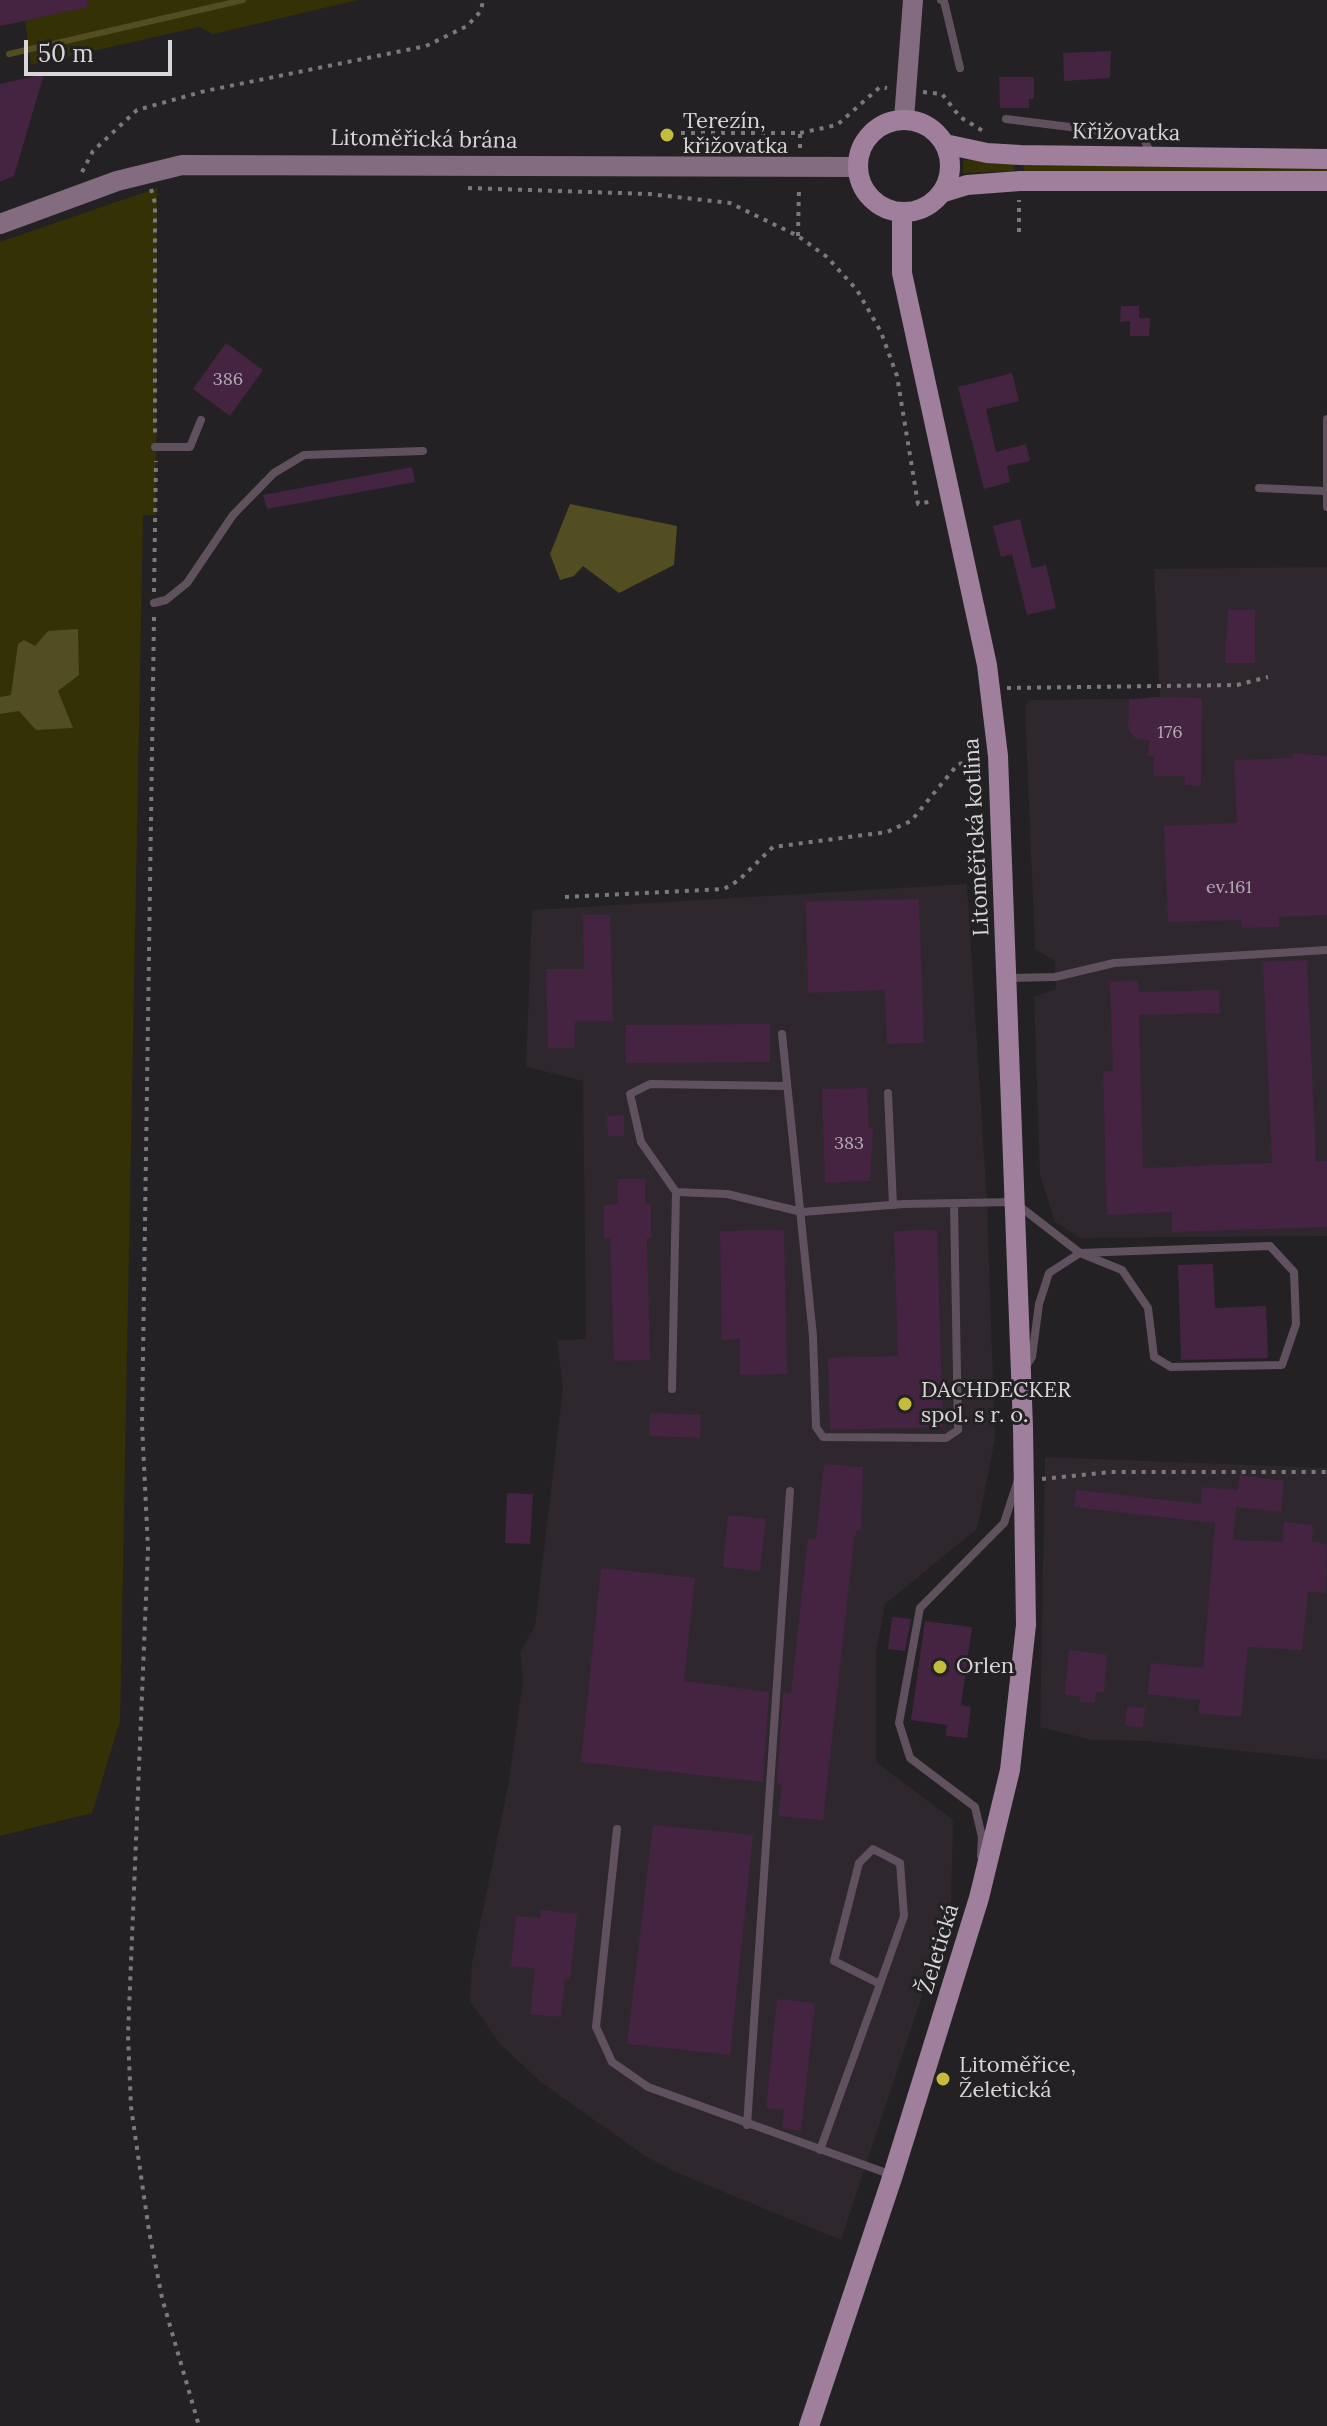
<!DOCTYPE html>
<meta charset="utf-8">
<style>
body{margin:0}
#map{position:relative;width:1327px;height:2426px;overflow:hidden;background:#232123;font-family:Lora,serif}
canvas{display:block}
.scale{position:absolute;left:24px;top:40px;width:148px;height:36px;box-sizing:border-box;border:4px solid #d8d6d7;border-top:0;padding-left:10px;font-size:24px;line-height:28px;white-space:nowrap;color:#d8d6d7;-webkit-text-stroke:6px #232123;paint-order:stroke}
</style>
<div id="map">
<canvas width="1327" height="2426"></canvas>
<div class="scale">50 m</div>
</div>
<script>
const c = document.querySelector('canvas').getContext('2d');
c.lineJoin = 'round';
function fillPath(path, color) { c.fillStyle = color; c.fill(path, 'evenodd'); }
const poly = rows => new Path2D(rows.map(r => 'M' + r).join(''));
function trace(path, color, width, dash) { c.strokeStyle = color; c.lineWidth = width; c.lineCap = dash ? 'butt' : 'round'; c.setLineDash(dash || []); c.stroke(path); }
function write(font, color, halo, rows, align = 'center') {
  c.font = font + ' Lora,serif'; c.lineWidth = 6; c.setLineDash([]); c.textBaseline = 'middle'; c.strokeStyle = halo; c.fillStyle = color; for (const [text, x, y, turn = 0] of rows) {
    c.save(); c.translate(x, y); c.rotate((+turn || 0) * Math.PI / 180); c.textAlign = isNaN(turn) ? turn : align; if (halo) c.strokeText(text, 0, 0); c.fillText(text, 0, 0); c.restore();
  }
}
fillPath(poly([
 [1327,567,1327,1236,1080,1238,1055,1222,1040,1175,1034,997,1056,989,1055,961,1035,949,1025,707,1029,700,1160,698,1154,569],
 [967,884,987,1203,995,1439,977,1529,885,1604,876,1653,876,1762,953,1820,951,1909,841,2240,675,2172,645,2156,542,2083,500,2044,470,2001,472,1963,508,1786,523,1680,520,1652,535,1626,563,1388,557,1340,586,1339,583,1081,526,1067,532,910],
 [1045,1457,1327,1468,1327,1760,1147,1741,1092,1740,1040,1727]
]), '#2e272d');
fillPath(poly([
 [0,0,358,0,213,34,199,27,31,65,25,21,0,26],
 [963,160,1014,162,1014,171,963,173],
 [1023,162,1327,166,1327,174,1024,172],
 [157,188,156,515,143,515,120,1721,92,1813,0,1836,0,242]
]), '#343107');
fillPath(poly([
 [570,504,677,526,674,565,619,593,583,566,574,576,560,580,550,554],
 [78,629,79,675,58,691,73,728,36,730,19,711,0,714,0,697,11,695,18,644,24,640,35,646,48,631]
]), '#524e22');
trace(poly([
 [9,54,243,0]
]), '#524e22', 6);
fillPath(poly([
 [0,0,87,0,88,7,0,26],
 [1111,51,1110,78,1064,81,1063,53],
 [44,74,14,176,0,182,0,84],
 [999,77,1034,77,1034,99,1029,99,1029,108,1000,108],
 [1121,306,1139,306,1139,318,1150,318,1149,336,1130,336,1130,321,1120,322],
 [226,343,263,370,230,416,193,389],
 [1012,373,1019,401,986,409,996,452,1026,444,1030,461,1007,466,1010,482,984,489,958,387],
 [412,467,415,482,267,509,263,495],
 [1020,519,1032,568,1046,565,1056,608,1027,615,1012,554,1001,557,993,526],
 [1228,610,1255,610,1255,663,1225,663],
 [1155,697,1202,698,1201,786,1184,785,1185,776,1154,776,1154,756,1148,756,1149,740,1135,738,1128,729,1129,700],
 [1292,753,1327,756,1327,915,1279,917,1279,927,1242,928,1241,920,1168,922,1164,826,1237,823,1234,760,1293,758],
 [919,899,924,1043,887,1044,885,990,808,993,806,902],
 [583,915,610,915,613,1021,575,1022,574,1048,548,1048,546,969,584,969],
 [1307,960,1316,1161,1327,1161,1327,1227,1172,1232,1172,1212,1107,1215,1103,1071,1113,1071,1110,982,1138,981,1139,992,1219,990,1220,1013,1139,1015,1143,1168,1272,1163,1263,962],
 [770,1024,770,1062,626,1063,626,1025],
 [867,1088,869,1128,873,1128,870,1181,825,1183,822,1089],
 [624,1115,624,1136,608,1136,607,1116],
 [618,1179,645,1179,645,1204,651,1204,651,1238,647,1238,650,1360,614,1361,610,1238,604,1238,604,1205,618,1204],
 [784,1230,787,1374,740,1375,740,1339,722,1340,720,1231],
 [937,1230,943,1427,830,1430,828,1358,898,1356,894,1231],
 [1213,1264,1215,1308,1266,1306,1268,1358,1181,1360,1178,1265],
 [650,1413,701,1415,700,1438,649,1436],
 [824,1464,863,1467,861,1531,857,1530,854,1539,823,1820,778,1816,782,1784,777,1783,783,1693,791,1694,808,1538,816,1539],
 [1240,1475,1284,1481,1281,1512,1236,1507,1233,1540,1282,1542,1284,1522,1313,1525,1312,1542,1327,1544,1326,1593,1308,1592,1302,1650,1248,1647,1241,1717,1198,1713,1200,1700,1147,1694,1151,1663,1203,1668,1215,1523,1074,1507,1076,1490,1201,1504,1202,1487,1238,1490],
 [507,1493,533,1494,530,1544,505,1543],
 [728,1515,766,1519,760,1571,723,1567],
 [601,1568,695,1578,684,1681,769,1692,763,1782,581,1762],
 [892,1617,911,1619,905,1651,888,1649],
 [925,1621,972,1627,961,1705,971,1707,967,1738,946,1736,947,1725,911,1720],
 [1069,1650,1107,1655,1104,1692,1096,1692,1095,1703,1080,1702,1080,1697,1065,1695],
 [1127,1706,1145,1708,1143,1728,1125,1725],
 [653,1825,753,1835,730,2055,627,2044],
 [541,1910,577,1914,570,1980,565,1979,561,2017,530,2014,535,1969,511,1966,516,1916,540,1918],
 [777,1999,815,2003,801,2131,782,2128,784,2110,766,2108]
]), '#442441');
trace(poly([
 [923,92,942,94,960,117,983,131],
 [681,133,800,133,800,150],
 [800,133,837,125,880,87,887,88],
 [82,172,93,151,137,110,205,91,426,46,467,26,481,11,483,0],
 [468,188,649,194,730,203,798,236,827,257,857,290,881,332,897,376,918,504,934,501],
 [151,189,155,203,155,436],
 [1019,232,1019,200],
 [798,236,799,186],
 [154,592,156,461],
 [154,617,142,1424,148,1549,128,2035,131,2107,149,2231,162,2298,199,2426],
 [1007,688,1237,685,1268,677],
 [565,897,724,889,739,880,773,847,887,832,911,821,958,764,980,760],
 [1042,1479,1111,1472,1327,1472]
]), '#7b797b', 4, [4, 6]);
trace(poly([
 [941,0,944,1,960,68],
 [1006,119,1142,136,1153,157],
 [1327,419,1327,507],
 [155,447,190,447,201,420],
 [1259,488,1325,491],
 [154,603,166,600,187,583,233,515,274,473,304,455,423,451],
 [1009,978,1055,977,1114,963,1327,950],
 [782,1034,813,1336,816,1427,823,1437,946,1438,958,1430,954,1204],
 [888,1093,893,1205],
 [676,1192,727,1194,802,1212,904,1204,1014,1202,1080,1253,1270,1246,1294,1272,1296,1324,1282,1365,1171,1367,1154,1357,1148,1308,1122,1270,1080,1253,1049,1273,1039,1304,1032,1357,1026,1366],
 [672,1389,676,1192,641,1142,630,1094,650,1084,786,1086],
 [617,1829,596,2027,612,2062,648,2087,892,2175],
 [981,1856,982,1837,975,1807,910,1758,899,1723,920,1608,1004,1523,1018,1480],
 [747,2125,790,1491],
 [820,2150,880,1984,904,1916,900,1863,873,1849,859,1863,834,1961,880,1984]
]), '#60515e', 8);
trace(poly([
 [904,119,913,0],
 [0,224,117,181,182,165,857,167]
]), '#836b80', 20);
trace(poly([
 '858 166a46 46 0 1 1 92 0a46 46 0 1 1-92 0Z',
 [945,144,987,153,1020,155,1327,159],
 [941,193,967,185,1020,181,1327,181],
 [809,2426,893,2175,979,1898,1010,1770,1026,1625,1023,1427,998,756,987,665,902,273,902,212]
]), '#9f7f9b', 20);
for (const [x, y, r, color] of [
 [667,135,8,"#c5bc3d"],
 [905,1404,8,"#c5bc3d"],
 [940,1667,8,"#c5bc3d"],
 [943,2079,8,"#c5bc3d"]
]) { const dot = new Path2D(); dot.arc(x, y, r, 0, 2 * Math.PI); c.fillStyle = color; c.fill(dot); trace(dot, '#232123', 3); }
write('18px', '#b3aab2', null, [
 ["386",228,380],
 ["176",1170,733],
 ["ev.161",1229,888],
 ["383",849,1144]
]);
write('22px', '#d8d6d7', '#232123', [
 ["Terezín,",683,122],
 ["křižovatka",683,147],
 ["DACHDECKER",921,1391],
 ["spol. s r. o.",921,1416],
 ["Orlen",956,1667],
 ["Litoměřice,",959,2066],
 ["Želetická",959,2091]
], 'left');
write('22px', '#d8d6d7', '#232123', [
 ["Křižovatka",1126,133,1],
 ["Litoměřická brána",424,140,1],
 ["Litoměřická kotlina",977,837,-93],
 ["Želetická",939,1949,-73]
]);
</script>
